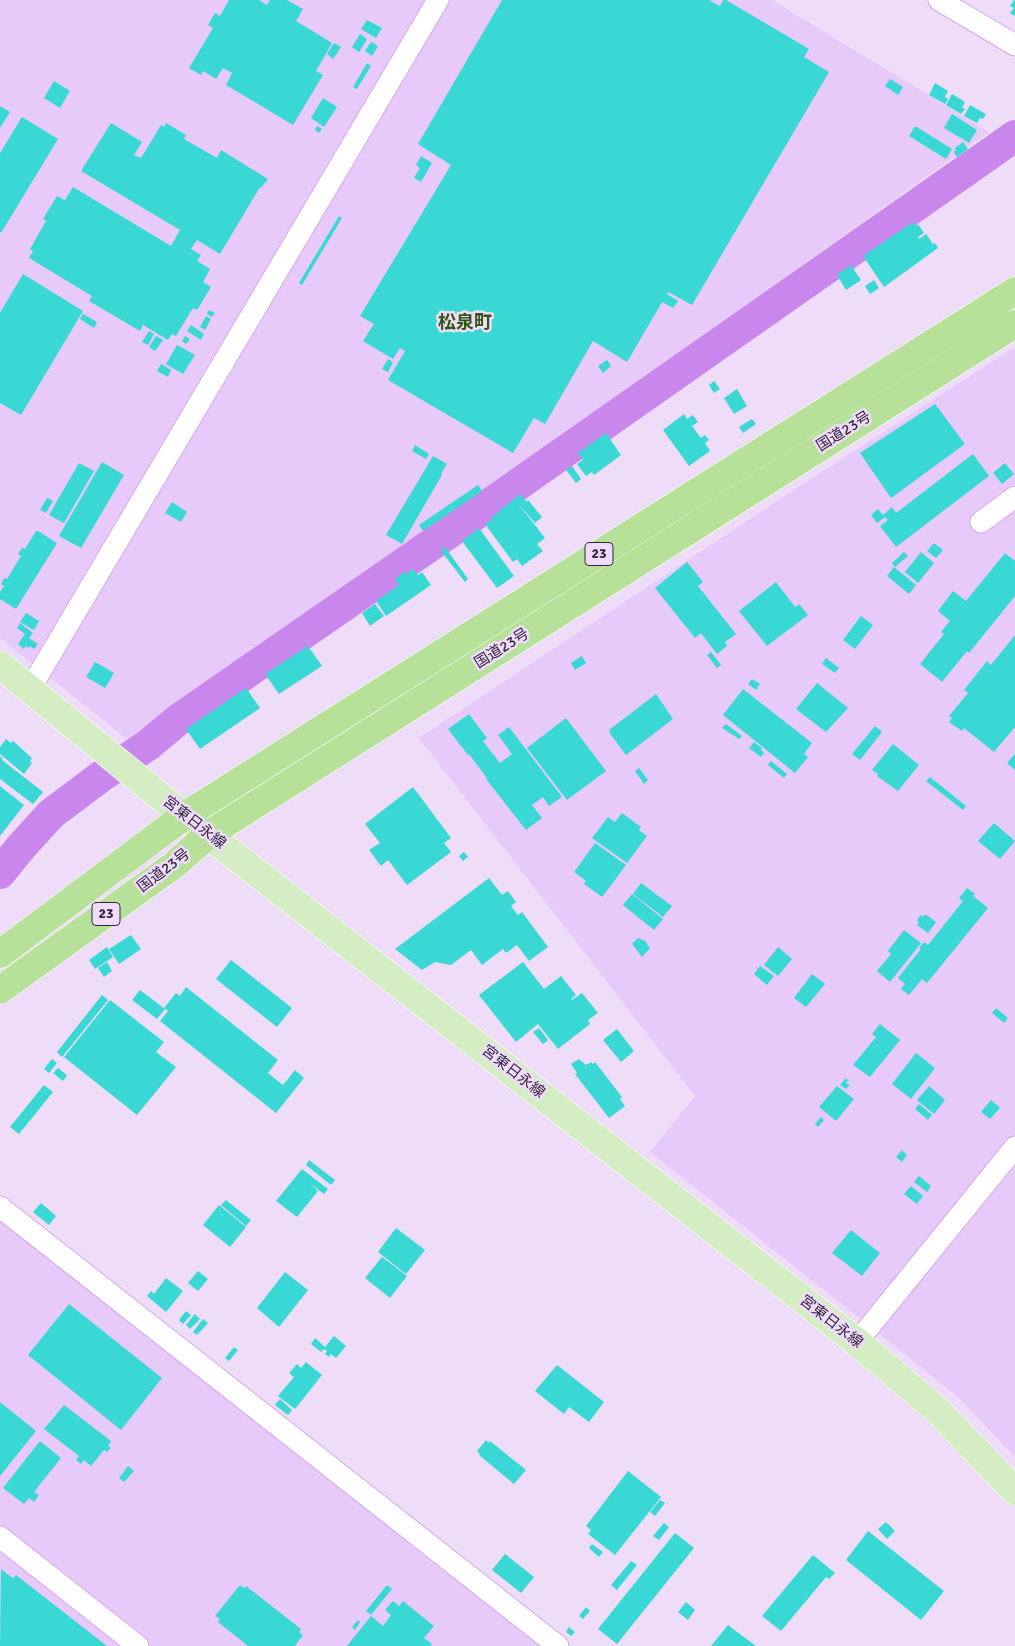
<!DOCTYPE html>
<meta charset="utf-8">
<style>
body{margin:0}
canvas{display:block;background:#eedcf9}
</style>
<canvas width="1015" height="1646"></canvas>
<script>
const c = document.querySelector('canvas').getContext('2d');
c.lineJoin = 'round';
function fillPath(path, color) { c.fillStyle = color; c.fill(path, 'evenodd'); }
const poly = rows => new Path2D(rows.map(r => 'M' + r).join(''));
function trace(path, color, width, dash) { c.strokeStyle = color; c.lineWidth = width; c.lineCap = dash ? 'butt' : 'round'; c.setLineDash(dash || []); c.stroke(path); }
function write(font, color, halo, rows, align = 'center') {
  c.font = font + ' Signika,"Noto Sans JP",sans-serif'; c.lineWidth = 5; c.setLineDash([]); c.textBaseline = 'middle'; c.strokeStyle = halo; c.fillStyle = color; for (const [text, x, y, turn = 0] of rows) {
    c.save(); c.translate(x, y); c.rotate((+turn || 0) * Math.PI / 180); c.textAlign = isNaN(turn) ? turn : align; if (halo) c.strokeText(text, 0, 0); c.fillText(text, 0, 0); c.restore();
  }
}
fillPath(poly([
 [0,0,772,0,989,132,131,742,0,638],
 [1015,347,1015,1457,960,1399,901,1351,650,1152,695,1096,419,738,783,497],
 [0,1218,541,1646,0,1646]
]), '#e7caf9');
trace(poly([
 [0,873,21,847,51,814,103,775,148,745,178,720,493,502,1015,136]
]), '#c987ed', 32);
fillPath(poly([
 [229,0,259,0,267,5,270,0,287,0,303,9,296,21,332,43,316,71,323,75,293,125,226,85,232,73,223,68,216,79,203,71,201,75,189,68,213,28,208,25,215,13,220,16],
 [502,0,709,0,720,6,723,0,726,0,809,49,804,57,829,72,692,305,668,292,667,294,678,301,673,308,662,302,627,362,593,341,545,424,534,418,513,453,388,380,405,351,400,348,393,359,363,341,374,324,360,316,451,165,418,144],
 [1014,0,1015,0,1015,16,1010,13,1014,8,1010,6],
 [367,20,382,28,376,38,361,29],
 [360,34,367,39,359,52,352,47],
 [371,42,378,46,372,56,365,51],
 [334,43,341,47,333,59,327,54],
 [367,63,371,66,357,89,353,87],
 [890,79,903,87,898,95,885,86],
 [54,81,70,91,60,108,44,98],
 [935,83,948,91,945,97,948,99,945,104,929,95],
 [952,94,965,102,962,108,965,109,961,114,946,105],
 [323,98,337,107,324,127,311,118],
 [970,105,986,114,983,119,980,118,977,123,964,116],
 [0,106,10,112,0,128],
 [952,114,977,130,969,143,944,128],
 [22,117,58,139,1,233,0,232,0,153],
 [111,123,142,142,134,155,141,158,161,125,164,127,166,123,186,135,184,139,217,158,221,150,268,179,261,188,260,187,220,254,197,240,191,249,201,255,197,261,210,269,203,282,211,287,197,310,193,308,176,336,172,334,168,340,143,325,140,331,89,301,92,296,29,258,33,251,30,249,46,221,43,219,57,196,65,200,73,187,171,246,180,230,81,171],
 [317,126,322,129,319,133,315,130],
 [915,126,952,149,946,159,909,136],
 [963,142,968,149,957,157,954,152,956,150,955,148],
 [421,156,432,163,421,182,414,178,420,168,416,165],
 [339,216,342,218,302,285,299,283],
 [913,222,915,226,918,224,924,233,918,237,919,239,926,234,933,244,935,243,938,248,884,287,863,256],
 [851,265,861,280,846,290,837,275],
 [23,274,83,311,21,415,0,403,0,313],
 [874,280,879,288,870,294,865,286],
 [209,310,215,313,212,317,207,314],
 [83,314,97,322,94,328,80,319],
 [206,316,211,319,205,330,200,327],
 [191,325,204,334,201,340,187,331],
 [149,331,154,334,148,345,142,342],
 [156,336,163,340,155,351,149,347],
 [185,336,190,339,186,344,182,341],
 [177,345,195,355,183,374,166,364],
 [388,359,393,362,388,372,382,369],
 [607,360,611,366,603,373,598,366],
 [161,364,171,370,168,377,157,371],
 [714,381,720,389,714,393,709,385],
 [737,389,747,406,734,414,724,398],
 [935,404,965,444,891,498,860,453],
 [684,414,687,419,693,415,698,422,692,426,701,438,705,435,709,440,705,443,710,451,689,466,663,430],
 [752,419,756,424,743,433,739,427],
 [606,433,621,455,594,475,592,472,586,476,577,464,583,460,578,453],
 [415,445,429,454,426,459,412,451],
 [973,454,989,476,896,547,880,526,888,520,885,517,877,523,871,515,878,509,883,515,892,507,896,513],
 [433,456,447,464,441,474,442,475,402,544,386,535],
 [102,462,124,475,81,548,59,536],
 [79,463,94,471,64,523,49,515],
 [1005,463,1014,474,1002,484,993,473],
 [572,466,581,479,576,483,566,470],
 [478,485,482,491,423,531,419,525],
 [520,494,527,502,528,500,542,517,535,523,517,502,545,538,537,544,543,551,522,566,517,559,513,562,485,524,492,520,491,518],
 [47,498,53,501,46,513,40,510],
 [172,502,187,512,181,522,165,513],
 [479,528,514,576,497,588,462,541],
 [36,531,38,531,57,543,16,609,0,599,0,592,4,586,1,584,4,578,7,579,21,556,18,554,22,548,25,549],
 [934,543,943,550,936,558,927,551],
 [445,547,468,579,465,582,441,551],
 [904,552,908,556,895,567,892,563],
 [921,552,934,563,918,583,905,572],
 [1005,553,1015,561,1015,596,969,653,967,651,942,682,920,664,944,634,941,632,950,621,938,611,953,591,966,601],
 [687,562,703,582,698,586,736,634,725,642,727,646,717,654,701,633,695,638,655,588],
 [894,567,916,585,909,594,887,576],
 [413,569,418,575,422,572,431,585,386,616,376,601,399,585,395,579,404,572,406,574],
 [776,582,795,607,799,604,808,615,767,646,739,611],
 [375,604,384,616,370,626,362,613],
 [26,613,39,621,34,630,20,622],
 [861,616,873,625,855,649,843,640],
 [20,623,33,633,29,638,38,644,34,649,30,646,29,648,26,646,24,649,18,644,25,634,17,628],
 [1015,635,1015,727,994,752,964,728,962,731,949,722,952,718,949,716,968,693,964,690,987,661,991,665],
 [308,646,322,666,279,694,265,674],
 [711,652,721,665,717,668,707,655],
 [582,656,586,663,575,670,571,663],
 [826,658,839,668,835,673,822,664],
 [95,662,114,673,105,688,86,677],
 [752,679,760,684,756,690,748,684],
 [817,683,848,708,826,732,796,709],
 [246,688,260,708,200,749,186,729],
 [743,689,812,743,804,754,808,757,795,773,723,715],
 [656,694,673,719,626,755,611,735,609,730],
 [469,714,487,738,483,741,500,763,512,754,498,735,509,727,562,797,549,806,543,797,532,805,542,818,526,830,486,779,487,778,469,754,468,755,448,729],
 [566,718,606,771,567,800,527,748],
 [726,724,742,736,739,739,722,728],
 [875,726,882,732,860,760,852,754],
 [6,739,11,743,13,741,32,758,30,761,32,763,24,774,0,754,0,747],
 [754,742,762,748,761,750,764,753,761,757,749,748],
 [893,744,919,765,898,791,877,776,878,774,872,770],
 [1015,754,1015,770,1007,763],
 [0,756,3,759,2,760,43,792,33,804,0,779],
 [771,761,787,774,784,778,768,765],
 [639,768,648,780,644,784,635,771],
 [930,777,966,806,963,810,926,781],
 [0,786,24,805,0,836],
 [413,787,451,838,444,843,451,852,407,885,388,860,381,866,369,850,380,843,365,824],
 [622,813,641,827,639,830,647,836,627,863,592,838,608,817,615,822],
 [994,823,1015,841,1000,859,978,841],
 [595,843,626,865,602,897,584,884,586,881,574,872],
 [464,852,468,857,463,861,459,856],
 [489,878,502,895,508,891,516,902,511,906,518,915,522,912,548,947,529,961,517,945,506,953,503,949,482,965,471,950,451,965,435,962,422,970,395,949],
 [641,883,672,906,663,917,633,894],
 [967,888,975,894,973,896,988,908,927,983,922,979,909,995,901,989,905,984,898,978,921,949,919,948,924,942,928,945,963,901,959,898],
 [632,894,663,919,654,930,623,905],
 [925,914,936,922,928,933,917,925,919,922,917,920,921,915,923,917],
 [904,930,921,943,890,982,877,971,891,954,888,951],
 [131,935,141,949,119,964,109,949],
 [638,938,645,941,650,948,642,957,632,944],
 [107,947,113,957,95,969,89,960],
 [778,947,792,959,778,976,764,965],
 [231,960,292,1008,277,1027,216,979],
 [107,962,112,971,104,977,98,968],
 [523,962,544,989,561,976,576,995,571,999,572,1000,582,993,598,1013,588,1020,590,1024,558,1049,538,1024,516,1042,479,995],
 [760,966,774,976,767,985,754,974],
 [812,974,825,984,806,1007,794,998],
 [186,987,278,1060,268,1073,283,1085,295,1070,304,1078,276,1113,160,1021,168,1011,164,1008,176,993,180,996],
 [140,990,165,1009,157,1019,132,1000],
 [102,995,108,1000,62,1057,57,1052],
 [110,1000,164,1042,156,1052,176,1067,137,1115,64,1057],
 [996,1008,1008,1018,1004,1023,992,1013],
 [880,1024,900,1040,870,1077,853,1065,876,1037,872,1034],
 [539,1028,548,1040,543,1044,533,1032],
 [617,1029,634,1051,621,1062,603,1040],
 [916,1053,935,1068,911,1099,892,1084],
 [52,1059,57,1063,49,1073,44,1069],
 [579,1059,586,1065,591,1062,593,1064,595,1062,622,1097,620,1099,625,1106,609,1118,575,1074,577,1073,571,1064],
 [58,1068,67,1075,63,1081,53,1073],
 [846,1078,848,1081,846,1083,850,1085,846,1089,840,1085],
 [44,1085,53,1092,19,1134,10,1127],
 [837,1086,854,1099,836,1121,819,1107],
 [929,1086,945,1100,934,1114,917,1100],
 [991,1100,1000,1108,990,1119,981,1112],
 [919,1104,932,1115,928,1120,915,1109],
 [821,1117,824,1120,818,1127,815,1124],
 [902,1150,907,1155,902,1162,896,1157],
 [309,1160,335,1180,331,1185,306,1165],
 [302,1169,328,1189,324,1194,309,1183,318,1191,297,1217,276,1201],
 [919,1176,931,1186,927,1192,914,1182],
 [911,1186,923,1196,917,1204,904,1194],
 [226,1200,251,1220,246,1226,221,1205],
 [41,1203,56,1216,49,1225,33,1212],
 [219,1205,246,1227,230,1247,203,1225],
 [396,1228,425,1250,406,1274,378,1252],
 [851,1230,880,1253,862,1276,832,1253],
 [382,1257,407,1276,390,1298,365,1278],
 [198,1271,208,1279,198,1291,188,1283],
 [285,1272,308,1290,279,1327,257,1308],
 [166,1278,183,1291,166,1312,147,1296,151,1291,154,1294],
 [69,1304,162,1378,121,1430,28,1355],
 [186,1311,191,1315,183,1324,179,1320],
 [195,1314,200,1319,190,1329,186,1325],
 [203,1319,208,1323,197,1335,193,1332],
 [334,1336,346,1346,336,1358,331,1354,329,1357,325,1354,327,1351,324,1349,321,1352,311,1344,315,1338,325,1347],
 [234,1347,238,1350,229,1361,225,1358],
 [306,1362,322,1375,295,1409,278,1396,294,1377,289,1373,297,1364,301,1368],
 [557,1365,604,1402,589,1422,569,1407,564,1414,535,1391],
 [280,1399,292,1410,288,1415,275,1405],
 [0,1402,36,1431,0,1476],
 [64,1405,111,1441,108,1446,111,1448,107,1452,104,1450,91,1466,84,1460,81,1464,76,1460,79,1456,44,1429],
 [486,1440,489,1443,490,1441,526,1470,514,1484,479,1455,480,1454,477,1451],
 [40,1441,61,1458,34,1492,39,1495,34,1502,29,1498,24,1504,3,1488],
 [128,1466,134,1471,124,1482,119,1478],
 [628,1471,661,1497,615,1555,588,1534,591,1530,586,1526],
 [660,1500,665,1503,655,1516,650,1512],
 [886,1522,895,1531,887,1539,878,1529],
 [664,1523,669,1527,659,1540,653,1536],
 [868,1531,944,1591,921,1620,846,1560],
 [675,1533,694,1548,617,1644,598,1629],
 [592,1544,603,1552,599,1557,589,1548],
 [505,1554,534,1577,521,1593,492,1570],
 [813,1555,835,1573,829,1579,826,1577,781,1631,762,1616],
 [631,1561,637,1565,617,1590,611,1585],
 [1,1569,13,1578,16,1575,107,1646,0,1646],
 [240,1585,244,1588,246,1586,301,1629,299,1632,303,1635,295,1646,248,1646,218,1622,220,1619,215,1616],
 [387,1585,392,1589,371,1615,366,1611],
 [393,1601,399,1606,403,1601,434,1626,424,1638,432,1644,430,1646,347,1646,371,1616,383,1626,391,1615,385,1610],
 [686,1602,695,1610,688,1620,678,1612],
 [586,1607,590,1611,583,1619,579,1616],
 [358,1620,360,1622,355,1630,352,1627],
 [728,1625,733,1629,756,1646,711,1646],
 [569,1627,575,1632,571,1636,566,1632]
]), '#39d8d5');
const minor = poly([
 [939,0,1015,45],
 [981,522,1015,497],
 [30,689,438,0],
 [0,1207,558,1646],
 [857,1342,1015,1147],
 [0,1537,138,1646]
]);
const major = poly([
 [0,665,184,816,857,1342,937,1410,1015,1491]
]);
const highway = poly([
 [0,954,184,816,1015,291],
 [0,990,174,865,209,834,1015,324]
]);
trace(minor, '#d4a8ed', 23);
trace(major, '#fff', 29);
trace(highway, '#fff', 29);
trace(minor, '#fff', 21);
trace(major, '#d4edc2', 28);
trace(highway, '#b7e199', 28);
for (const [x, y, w] of [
 [599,554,28],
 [106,914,28]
]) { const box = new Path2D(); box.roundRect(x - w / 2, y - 11.5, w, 23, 4); c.fillStyle = '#eedcf9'; c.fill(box); trace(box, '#35243f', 1); }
write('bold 14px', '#35243f', null, [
 ["23",599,554],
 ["23",106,914]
]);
write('15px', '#35243f', '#eedcf9', [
 ["国道23号",844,432,-32],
 ["国道23号",502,649,-32],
 ["宮東日永線",194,823,38],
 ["国道23号",164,871,-37],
 ["宮東日永線",513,1072,38],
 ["宮東日永線",831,1322,38]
]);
write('bold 18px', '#335513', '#eedcf9', [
 ["松泉町",465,323]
]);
</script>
